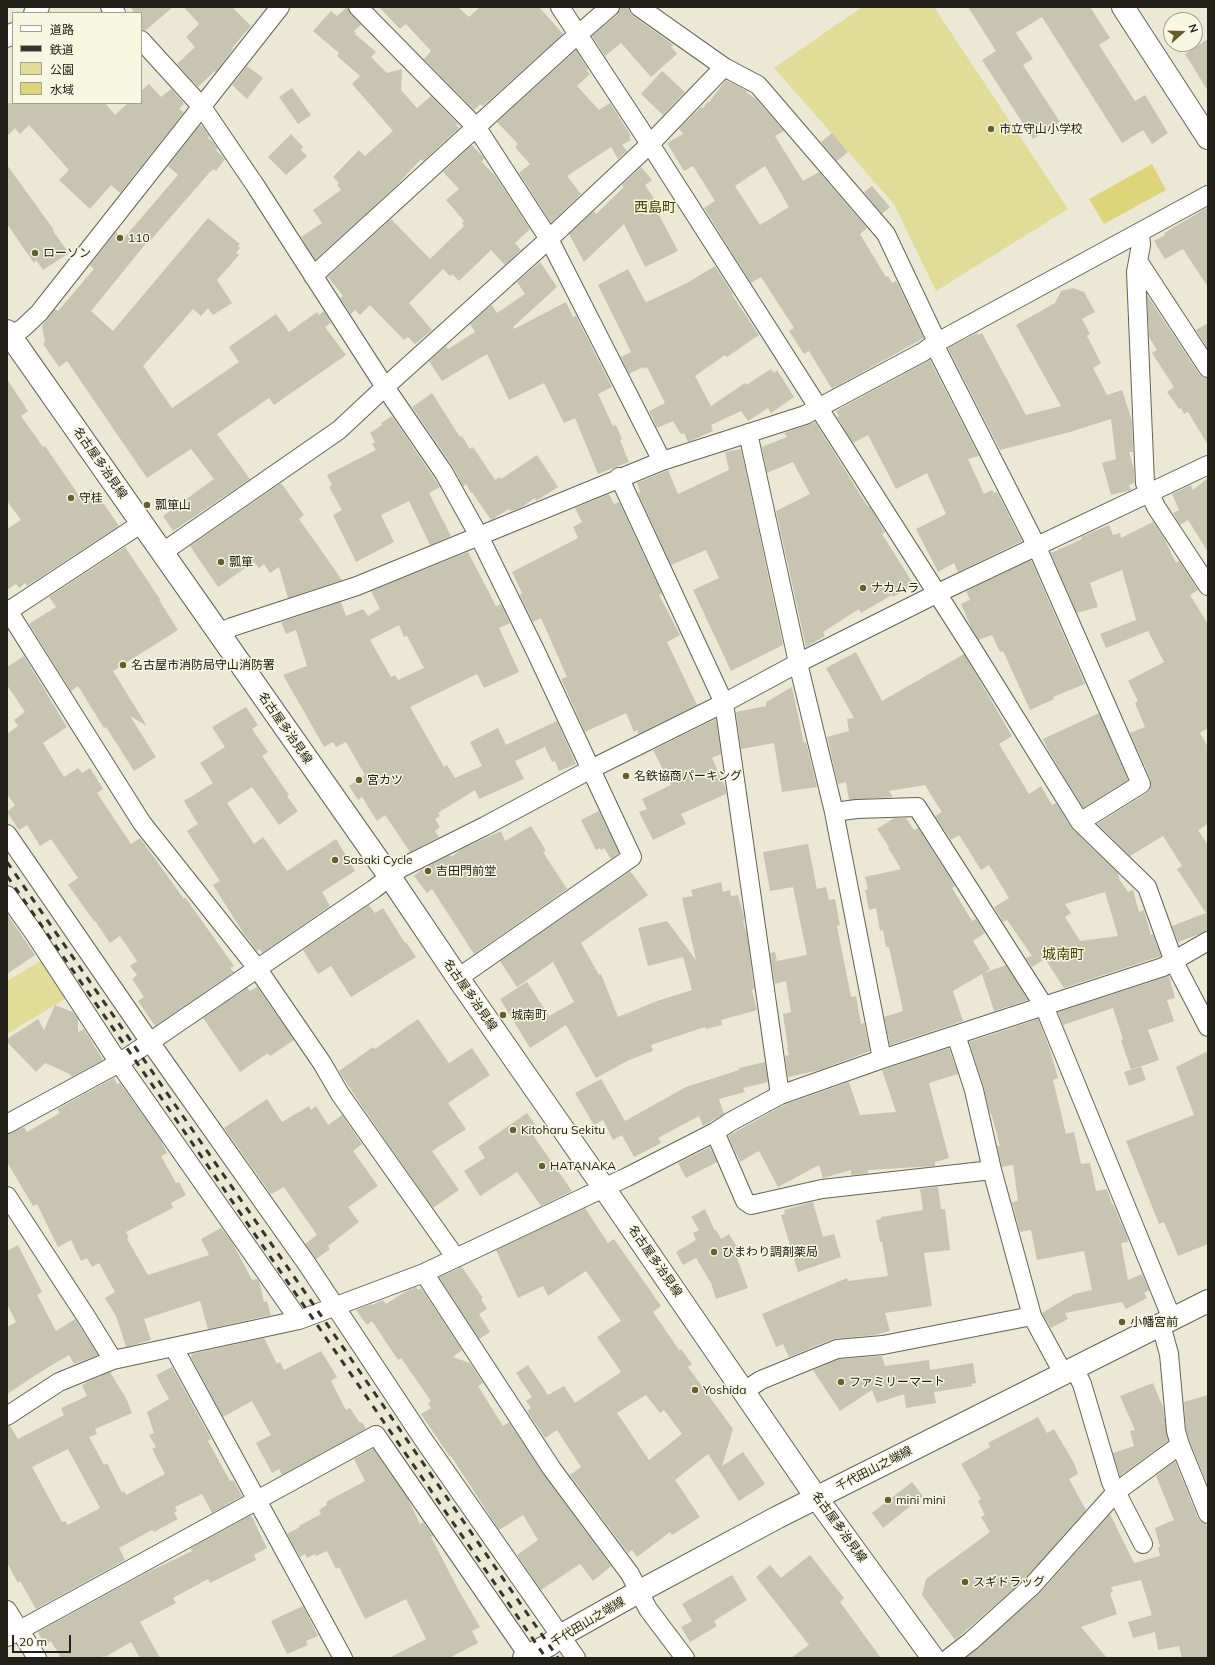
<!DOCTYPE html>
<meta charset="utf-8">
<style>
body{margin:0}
#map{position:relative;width:1215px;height:1665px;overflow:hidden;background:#ebe9d5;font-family:Mulish,"Noto Sans JP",sans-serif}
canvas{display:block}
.frame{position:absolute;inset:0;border:8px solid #212019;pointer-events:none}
.legend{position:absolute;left:12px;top:12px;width:130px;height:92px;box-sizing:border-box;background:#f8f7e2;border:1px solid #a2a192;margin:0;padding:5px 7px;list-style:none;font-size:12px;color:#212019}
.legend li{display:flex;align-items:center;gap:8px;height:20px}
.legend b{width:20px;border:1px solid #a2a192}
.north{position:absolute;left:1163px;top:12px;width:40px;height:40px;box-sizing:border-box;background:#f8f7e2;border:1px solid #a2a192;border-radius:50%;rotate:70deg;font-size:11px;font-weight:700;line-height:16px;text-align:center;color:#212019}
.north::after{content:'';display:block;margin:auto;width:14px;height:18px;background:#645f2c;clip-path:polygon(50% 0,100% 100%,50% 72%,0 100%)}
.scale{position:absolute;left:12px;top:1635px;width:59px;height:18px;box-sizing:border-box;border:2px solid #212019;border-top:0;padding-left:5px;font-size:12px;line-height:14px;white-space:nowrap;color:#212019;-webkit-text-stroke:3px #f8f7e2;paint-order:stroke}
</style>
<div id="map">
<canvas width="1215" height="1665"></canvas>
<div class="frame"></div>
<ul class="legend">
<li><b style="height:5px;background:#fff"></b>道路</li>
<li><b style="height:5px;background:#35342c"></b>鉄道</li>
<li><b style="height:11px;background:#e1dc98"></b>公園</li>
<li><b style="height:11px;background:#ddd579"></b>水域</li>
</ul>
<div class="north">N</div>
<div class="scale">20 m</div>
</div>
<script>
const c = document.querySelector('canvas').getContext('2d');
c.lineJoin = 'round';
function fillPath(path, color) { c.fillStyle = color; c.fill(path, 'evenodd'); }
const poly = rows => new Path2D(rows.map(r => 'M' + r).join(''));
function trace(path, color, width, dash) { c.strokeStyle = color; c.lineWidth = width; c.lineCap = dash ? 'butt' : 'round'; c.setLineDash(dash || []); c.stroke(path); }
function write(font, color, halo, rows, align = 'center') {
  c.font = font + ' Mulish,"Noto Sans JP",sans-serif'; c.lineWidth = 3; c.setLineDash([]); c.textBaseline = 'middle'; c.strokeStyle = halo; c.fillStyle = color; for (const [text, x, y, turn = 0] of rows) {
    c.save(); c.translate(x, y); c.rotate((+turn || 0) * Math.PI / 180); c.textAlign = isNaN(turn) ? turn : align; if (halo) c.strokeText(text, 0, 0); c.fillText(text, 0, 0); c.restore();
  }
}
fillPath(poly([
 [862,7,934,7,1068,209,936,291,894,204,774,68],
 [42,960,67,998,7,1034,7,981]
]), '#e1dc98');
fillPath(poly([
 [1152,164,1166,190,1104,224,1089,199]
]), '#ddd579');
fillPath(poly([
 [130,7,173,7,145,31,141,30,141,13,135,13],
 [184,7,232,7,251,26,232,48,233,49,216,72,215,71,198,87,177,64,195,47,186,37,199,24],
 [347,7,351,14,361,25,354,31,356,33,355,34,376,52,371,57,387,73,402,69,401,90,417,108,431,96,458,124,456,125,459,128,423,161,421,159,396,186,315,260,301,237,322,223,313,210,341,190,337,185,339,183,333,177,359,150,365,156,393,131,352,84,360,76,337,56,339,53,313,31,331,11,337,16],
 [379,7,458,7,469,17,480,7,539,7,563,34,483,106,481,104,474,110,424,59,431,51,406,24,400,29],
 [620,7,629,7,630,12,633,16,674,45,671,47,677,54,651,77,621,43,605,56,592,36,617,15],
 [968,7,1090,7,1110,38,1099,45,1135,101,1145,95,1168,133,1152,144,1143,130,1122,143,1042,17,1016,33,1033,59,1023,65,1060,122,1033,139,982,60,996,51],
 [1208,39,1208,91,1185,54],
 [576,50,588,69,586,70,590,74,577,86,599,110,610,103,631,136,629,137,631,140,622,145,627,151,618,159,611,147,567,176,581,194,551,223,519,173,530,164,515,147,518,144,497,122],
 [247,66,263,78,247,99,232,85],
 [662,71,685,92,663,115,641,94],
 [726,80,747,91,746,92,756,99,784,131,775,136,803,181,819,172,867,228,860,234,886,277,888,276,892,283,896,281,924,338,832,389,809,351,804,354,789,331,794,328,761,277,751,283,704,208,715,201,693,166,684,171,667,143,683,134,679,129,701,107,703,108,708,101,709,102],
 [765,166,789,207,760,225,735,186],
 [149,84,161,97,171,89,182,101,184,104,179,109,184,112,120,193,111,185,90,209,59,180,69,170,29,125,20,134,15,128,7,136,7,103,105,103,115,115,128,103,141,103,141,91],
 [292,88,311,115,298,124,279,97],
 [200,125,204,128,209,136,208,138,212,141,218,148,216,150,225,159,216,171,214,169,210,172,149,242,148,241,91,311,113,331,208,218,240,244,238,246,240,248,236,253,239,255,217,280,232,303,213,315,208,308,201,316,193,309,143,366,172,408,239,362,229,347,276,314,289,332,317,312,319,315,324,311,331,323,325,327,346,355,274,405,269,398,217,434,250,479,173,531,163,516,214,479,191,449,147,478,67,361,59,367,43,344,45,342,42,326,55,309,58,311,94,269,90,265,116,232,124,238,178,175,168,166],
 [832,133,848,152,837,161,821,142],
 [291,134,303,147,301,150,307,156,286,175,268,157],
 [472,145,484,158,482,162,496,177,530,229,515,243,521,250,505,265,491,250,459,281,452,274,450,276,443,269,409,303,432,330,415,344,408,337,404,340,370,305,360,315,355,310,351,314,340,298,343,296,328,277,391,219,430,259,464,226,462,223,464,221,446,200,459,189,443,172],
 [7,165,54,230,53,231,69,253,43,270,36,260,34,263,7,224],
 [641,167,652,180,645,185,663,212,659,215,678,251,645,267,624,224,584,262,569,234,594,211,596,214,624,187,622,185],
 [872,186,890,207,882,214,864,192],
 [1208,207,1208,287,1183,249,1165,259,1154,241,1165,235,1164,233],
 [540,262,557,287,513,327,514,329,566,302,573,317,576,316,612,387,598,394,613,426,616,425,622,439,620,440,629,462,598,474,575,418,564,423,544,383,509,400,487,354,442,381,429,361,446,346,448,349,475,332,470,324,488,308,492,305,497,313,525,294,517,282],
 [715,266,733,294,732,295,759,335,727,357,725,355,695,376,711,406,745,383,746,385,771,369,774,373,777,370,794,397,771,413,768,408,748,421,741,411,711,425,713,431,688,442,684,433,681,434,673,421,657,428,649,411,665,403,647,367,644,369,643,367,629,374,621,357,631,352,598,285,628,269,645,301,647,302,687,283],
 [1073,288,1084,292,1095,312,1082,319,1090,334,1087,336,1101,363,1093,368,1107,395,1122,390,1132,421,1133,452,1129,452,1134,469,1134,483,1129,485,1131,490,1111,495,1102,463,1116,459,1111,419,1070,432,1000,450,948,348,977,333,978,335,982,333,1026,415,1061,406,1016,325,1055,303,1061,291],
 [1147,295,1199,374,1203,377,1208,378,1208,445,1188,412,1184,414,1181,408,1179,409,1167,392,1174,387,1152,353,1157,350,1149,337],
 [1208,323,1208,349,1196,330],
 [930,360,979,456,968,459,984,494,992,490,994,493,997,492,1022,541,958,572,954,563,938,572,916,529,946,514,927,473,896,489,868,435,853,443,837,417,839,416,836,411,843,407],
 [7,379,28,411,21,416,43,447,45,446,80,497,92,489,101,502,102,501,119,526,27,586,25,583,19,588,16,584,7,590,7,529,21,520,7,501],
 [432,393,460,437,462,436,470,449,473,447,495,480,500,477,501,479,537,455,558,487,536,501,535,498,520,508,511,511,509,509,491,520,472,492,471,493,466,484,463,486,453,467,412,407],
 [392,416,440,487,429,493,451,536,430,545,409,501,381,515,394,542,356,562,333,515,342,510,329,487,332,485,327,475,376,450,372,444,375,442,370,433,382,425,381,423],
 [815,422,868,507,869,506,882,527,885,532,882,534,914,585,893,597,892,595,861,613,859,609,823,632,825,636,806,647,776,511,810,494,793,462,767,473,762,447,787,437,784,433],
 [741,449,783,645,731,671,693,590,719,578,706,550,671,565,638,493,640,492,637,483,668,470,678,494,729,470,725,452],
 [1208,478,1208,552,1188,520,1180,525,1173,513,1179,510,1172,494,1191,485,1193,490],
 [281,483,304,515,299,519,342,580,288,598,279,567,270,573,264,564,259,568,254,562,218,587,190,546],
 [609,494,614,504,619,502,662,594,659,595,680,635,667,642,697,705,639,734,637,730,634,732,626,713,585,732,561,679,567,677,541,618,533,622,520,595,522,593,512,572,578,538,573,527,582,522,575,508],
 [1153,522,1164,538,1176,563,1179,561,1198,590,1190,595,1208,624,1208,728,1200,733,1208,747,1208,824,1198,830,1208,845,1208,931,1178,942,1172,926,1206,913,1177,869,1182,866,1163,836,1130,856,1097,824,1147,793,1150,789,1151,780,1130,733,1145,727,1135,703,1138,701,1128,681,1164,662,1148,631,1106,648,1100,634,1136,620,1122,570,1090,583,1098,607,1077,613,1051,553,1082,539,1081,537,1109,525,1113,535,1120,533,1121,538],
 [125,547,160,599,159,600,178,630,113,671,147,726,130,716,156,757,134,771,106,727,104,728,78,686,71,691,29,624,56,607,49,597],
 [468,552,496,606,501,604,510,623,499,628,519,672,484,688,477,674,410,707,444,767,447,765,455,778,482,766,470,742,498,728,506,745,557,721,576,764,559,771,555,761,552,762,545,747,515,761,524,779,479,799,475,790,438,813,440,816,435,819,440,827,435,831,439,837,410,852,385,815,377,821,362,797,358,800,349,786,365,775,346,742,336,747,333,742,324,747,311,724,283,675,307,666,296,630,286,634,281,622,341,602,346,616,363,609,368,616,380,609,371,591],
 [399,625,404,637,407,636,424,668,398,680,395,675,391,677,370,640],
 [1031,560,1085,684,1053,697,1054,699,1030,710,1003,651,1000,652,992,635,979,640,971,627,961,604,970,600,966,591],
 [856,652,882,701,964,654,1012,736,999,744,1029,794,1041,786,1052,805,1056,803,1073,830,1118,873,1119,879,1128,892,1133,890,1139,912,1144,910,1151,935,1153,934,1161,956,1064,988,1045,959,1032,967,1026,958,1032,956,1007,920,1003,922,994,907,1009,898,989,865,981,870,959,835,951,840,935,816,942,812,931,795,933,794,931,795,925,785,889,791,893,797,849,800,846,782,838,784,827,737,849,731,847,719,854,718,826,668],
 [1105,892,1118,936,1080,941,1065,917,1071,913,1065,904],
 [24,656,67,727,43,743,64,777,78,768,82,773,90,768,103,789,97,793,131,844,140,838,184,899,185,897,234,966,230,968,234,972,155,1026,138,1001,144,997,132,979,137,975,130,966,137,961,120,936,110,943,95,921,94,921,68,885,78,878,51,839,40,846,27,825,19,830,7,812,15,805,7,794,7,734,18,726,14,720,25,712,7,685,7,667],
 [792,687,804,743,806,742,817,787,782,792,774,743,741,749,736,712,766,706,766,702],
 [246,707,258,725,252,729,268,752,262,756,289,795,287,796,298,811,279,825,252,787,227,803,254,844,263,837,287,871,336,839,355,871,322,892,330,906,262,953,260,949,257,951,244,934,213,885,220,881,187,831,198,824,184,801,213,783,200,763,225,747,212,727],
 [1099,713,1128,780,1083,808,1048,750,1043,739],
 [716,719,721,754,712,758,726,789,726,794,681,814,686,824,653,840,639,812,647,809,642,799,671,785,653,750],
 [599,811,619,853,611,859,604,848,601,850,600,848,596,850,581,820],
 [894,818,906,818,914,830,918,828,955,886,952,888,972,921,976,919,985,933,973,941,990,969,984,973,1006,965,1028,1000,994,1011,982,974,953,991,963,1021,890,1045,884,1017,903,1011,889,947,886,947,883,930,880,931,876,908,869,910,865,890,868,889,865,877,901,869,888,848,889,847,877,829],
 [531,826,546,851,543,852,567,889,474,954,432,889,427,893,414,876,422,869,450,855,451,857,462,849,501,831,505,841],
 [808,844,817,889,826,887,829,900,835,899,840,925,837,926,851,997,856,996,861,1024,864,1023,870,1051,820,1070,788,1077,785,1056,789,1055,787,1048,788,1048,783,1014,791,1012,786,981,775,984,770,953,775,952,777,961,807,955,793,887,770,891,763,852],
 [630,871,648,895,581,943,599,975,601,974,618,1017,657,1001,692,990,683,957,648,966,638,928,667,921,696,960,682,898,693,896,691,890,721,882,723,892,730,890,731,896,738,895,744,916,744,921,743,921,747,935,754,989,752,990,757,1010,721,1020,722,1025,706,1029,705,1027,651,1045,653,1051,629,1060,596,1078,566,1025,530,1048,500,999,527,982,549,1016,574,1002,553,962,517,987,500,961],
 [369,905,375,913,383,908,405,943,406,942,416,957,351,997,331,966,318,974,303,950],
 [7,914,35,955,7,974],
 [1169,976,1175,998,1167,1000,1174,1021,1148,1030,1159,1060,1131,1070,1121,1040,1123,1039,1113,1008,1063,1025,1058,1012],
 [257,987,294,1040,270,1056,268,1053,240,1072,203,1018,247,988,250,991],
 [55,1005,73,1012,78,1019,78,1032,84,1029,103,1060,72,1077,70,1074,45,1063,36,1072,7,1042,7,1039,38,1019,44,1030],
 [418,1019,449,1063,472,1048,490,1075,448,1103,466,1129,432,1151,459,1190,433,1208,359,1102,339,1071,373,1047,375,1049],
 [1038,1019,1049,1047,1058,1078,1053,1080,1066,1134,1074,1132,1081,1164,1090,1163,1096,1191,1107,1189,1112,1204,1113,1204,1127,1236,1128,1242,1121,1243,1128,1280,1142,1274,1149,1290,1144,1293,1147,1298,1126,1309,1122,1302,1065,1313,1068,1319,1051,1328,1042,1313,1074,1294,1092,1290,1084,1251,1037,1260,1031,1230,1020,1232,1012,1202,1018,1201,1013,1165,1002,1167,997,1146,1000,1146,991,1113,990,1114,984,1087,969,1042],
 [949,1048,958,1074,929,1083,949,1158,935,1162,935,1166,868,1170,868,1173,851,1175,851,1170,823,1178,819,1165,778,1187,759,1151,740,1162,728,1136,784,1105,849,1082,860,1115,896,1112,882,1070],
 [1208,1051,1208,1244,1178,1256,1164,1222,1159,1224,1126,1141,1194,1115,1176,1067],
 [765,1062,768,1082,743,1088,745,1092,719,1099,724,1114,703,1126,699,1116,658,1138,661,1143,634,1157,622,1135,613,1140,603,1120,594,1125,575,1093,601,1079,625,1121,686,1087,739,1070,739,1068],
 [1141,1066,1146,1080,1129,1086,1124,1072],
 [114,1078,117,1084,120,1083,160,1139,167,1153,161,1156,176,1183,179,1182,186,1195,171,1203,173,1208,126,1232,129,1238,127,1239,148,1275,209,1255,201,1239,221,1228,232,1242,252,1280,257,1279,259,1281,264,1302,267,1301,271,1315,208,1329,200,1301,144,1319,151,1340,126,1347,116,1316,105,1298,115,1292,99,1263,92,1267,87,1258,81,1261,71,1240,58,1247,37,1204,33,1206,7,1162,7,1134,24,1127,27,1132,60,1113,57,1109],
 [267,1099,282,1122,309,1106,311,1110,316,1106,328,1125,342,1115,362,1144,353,1151,378,1186,348,1207,359,1222,328,1246,330,1249,316,1259,305,1244,317,1235,294,1202,284,1187,271,1194,224,1128],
 [527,1113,539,1130,533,1135,572,1191,541,1206,517,1172,480,1196,464,1171,485,1158,478,1147],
 [710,1147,717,1162,686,1178,678,1163],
 [938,1187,941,1209,945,1209,950,1250,924,1253,932,1306,885,1313,890,1331,875,1335,833,1339,789,1357,783,1344,776,1347,762,1314,847,1278,848,1281,888,1276,882,1242,880,1242,876,1220,881,1219,881,1217,923,1210,920,1189],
 [813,1202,823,1237,834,1234,841,1257,798,1272,781,1215,785,1214,784,1210],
 [585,1208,608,1243,614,1239,661,1306,653,1312,679,1350,681,1349,692,1364,688,1367,733,1429,722,1466,743,1452,765,1484,739,1501,708,1454,675,1480,700,1517,672,1535,670,1532,637,1557,632,1550,628,1553,570,1475,581,1467,557,1430,545,1438,527,1411,531,1408,526,1401,532,1397,516,1373,528,1365,548,1395,564,1386,575,1403,621,1372,597,1337,621,1321,586,1271,548,1296,543,1286,518,1298,496,1250],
 [646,1395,660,1413,664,1410,682,1434,649,1460,617,1413],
 [705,1209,715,1231,716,1230,721,1239,729,1234,737,1247,734,1250,748,1288,716,1299,711,1283,696,1258,683,1265,676,1252,696,1240,693,1233,699,1230,691,1217],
 [18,1245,42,1292,37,1295,56,1331,75,1319,98,1355,74,1364,69,1355,42,1371,7,1394,7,1327,16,1322,7,1304,7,1251],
 [462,1267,483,1298,481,1299,487,1309,479,1314,490,1332,479,1339,439,1277],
 [416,1287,418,1290,421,1288,462,1350,453,1357,470,1363,483,1383,478,1386,503,1426,509,1422,544,1475,611,1566,593,1581,580,1564,541,1590,517,1555,538,1540,523,1515,499,1530,451,1456,450,1457,421,1414,431,1408,428,1403,431,1401,401,1358,398,1360,372,1321,367,1325,356,1310,371,1304,372,1305,383,1300,386,1304,406,1291],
 [264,1338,277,1364,280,1362,284,1370,321,1351,337,1377,331,1381,346,1410,350,1408,360,1423,362,1422,366,1429,282,1475,279,1469,272,1473,256,1443,271,1435,252,1401,223,1417,191,1357,192,1356,191,1354],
 [882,1356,885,1366,929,1360,930,1370,973,1363,976,1383,972,1384,973,1386,934,1392,936,1403,906,1408,904,1394,877,1403,872,1390,840,1411,813,1370,839,1359],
 [172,1367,211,1439,208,1441,230,1481,233,1480,242,1496,212,1513,202,1494,175,1507,177,1511,174,1513,178,1519,154,1532,152,1530,119,1548,125,1560,36,1609,20,1581,18,1583,7,1563,7,1426,10,1426,18,1439,64,1415,61,1408,87,1396,82,1385,85,1384,85,1383,110,1372,127,1400,132,1413,95,1429,97,1434,89,1437,104,1465,107,1463,122,1493,124,1491,126,1495,165,1474,152,1449,156,1447,149,1435,154,1433,147,1412,169,1399,156,1375],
 [68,1449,100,1508,68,1525,65,1521,62,1522,32,1467],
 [1153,1383,1163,1407,1168,1441,1120,1476,1113,1453,1134,1446,1130,1431,1135,1430,1120,1396],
 [1208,1395,1208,1486,1190,1442,1186,1429,1184,1402],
 [1038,1417,1047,1433,1054,1429,1074,1463,1078,1474,1069,1479,1086,1510,1025,1579,955,1640,922,1595,926,1579,990,1532,981,1517,985,1515,978,1501,981,1499,961,1464,990,1447,988,1443],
 [373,1449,408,1499,420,1524,423,1522,433,1536,431,1537,459,1591,480,1627,472,1631,478,1643,449,1658,389,1658,426,1639,406,1599,365,1619,339,1567,336,1569,327,1551,316,1556,315,1554,307,1558,305,1554,300,1557,287,1534,300,1527,299,1526,321,1514,319,1510,327,1505,326,1502,365,1481,354,1459],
 [1175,1461,1198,1518,1201,1522,1206,1524,1208,1530,1208,1658,1182,1658,1179,1646,1158,1650,1155,1632,1133,1638,1128,1622,1152,1615,1141,1580,1111,1587,1113,1592,1110,1593,1117,1614,1081,1627,1107,1658,968,1658,967,1657,1040,1593,1110,1514,1134,1563,1160,1556,1158,1547,1160,1547,1155,1528,1174,1520,1156,1476],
 [912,1482,923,1496,883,1528,872,1513],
 [251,1515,267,1548,254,1555,256,1560,210,1583,208,1579,173,1598,176,1603,140,1622,160,1658,140,1658,131,1642,105,1657,104,1656,100,1658,61,1658,51,1641,45,1645,38,1632,146,1573,192,1551,191,1548],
 [810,1555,844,1598,840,1602,881,1658,791,1658,809,1645,756,1577,770,1565,781,1578],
 [732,1575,747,1600,714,1621,717,1626,690,1642,681,1627,692,1621,682,1604],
 [303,1606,318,1636,306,1641,308,1645,287,1654,271,1621]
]), '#c7c5b1');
const minor = poly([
 [110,7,116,13],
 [358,7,477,128,549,239,662,461],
 [560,7,650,144,972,648,1080,822,1147,887,1174,962,1208,1027],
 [639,7,724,67,758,85,886,234,937,342],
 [33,13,40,7],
 [7,38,13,32],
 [141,40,202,107,255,185,385,387,444,473,479,536,535,650,632,857,458,978],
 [1140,232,1141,245,1136,272,1145,483,1156,507,1208,586],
 [1138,261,1208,368],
 [313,276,566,45,610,7],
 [7,339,23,328,39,313,280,7],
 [934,344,1036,545,1141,784,1080,822],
 [748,433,798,663,834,812,882,1059],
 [619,477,724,703,780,1095],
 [163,552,339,430,385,387,549,239,650,144,724,67],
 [7,609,142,823,257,968,322,1063,340,1094,456,1258],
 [7,612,142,523],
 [219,633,232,627,357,586,662,461,805,415,923,352,934,344,1208,195],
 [834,812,857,809,917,807,1044,1006,1172,1319],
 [7,834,150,1042,307,1264,423,1439,576,1658],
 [7,895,34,933,119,1063,299,1320],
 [956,1035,974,1090,992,1170,1032,1316,1063,1373],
 [7,1124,119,1063,374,889,401,868,485,826,591,769,724,703,798,663,938,593,1208,465],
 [715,1132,745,1201,751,1205,822,1189,992,1170],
 [7,1196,87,1318,113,1360],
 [424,1273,552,1469,630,1574,648,1609,685,1658],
 [1161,1325,1169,1354,1176,1431,1180,1445,1208,1514],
 [174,1348,343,1658],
 [1074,1368,1082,1384,1111,1482,1143,1544],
 [744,1391,761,1380,837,1349,883,1345,1032,1316],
 [7,1416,59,1382,113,1360,299,1320,424,1273,627,1177,715,1132,730,1122,780,1095,882,1059,1163,967,1208,941],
 [7,1610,37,1658],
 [7,1637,376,1435,530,1658],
 [949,1658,971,1641,1032,1586,1116,1492,1180,1445]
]);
const tertiary = poly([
 [1123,7,1208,138],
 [524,1658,549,1645,560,1636,640,1591,778,1517,1208,1301]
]);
const primary = poly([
 [7,331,390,877,458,978,604,1188,816,1497,933,1658]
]);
trace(minor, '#656452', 20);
trace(tertiary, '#656452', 24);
trace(primary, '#656452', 24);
trace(minor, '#fff', 18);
trace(tertiary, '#fff', 22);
trace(primary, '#fff', 22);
trace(poly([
 [7,862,558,1658],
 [7,876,131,1054,546,1658]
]), '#35342c', 3, [7, 7]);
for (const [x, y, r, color] of [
 [991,129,4,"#645f2c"],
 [120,238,4,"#645f2c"],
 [35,253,4,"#645f2c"],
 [71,498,4,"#645f2c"],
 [147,505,4,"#645f2c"],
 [221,562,4,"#645f2c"],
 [863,588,4,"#645f2c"],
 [123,665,4,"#645f2c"],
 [626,776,4,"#645f2c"],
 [359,780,4,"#645f2c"],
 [335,860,4,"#645f2c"],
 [428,871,4,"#645f2c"],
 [503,1015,4,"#645f2c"],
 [513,1130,4,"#645f2c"],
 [542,1166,4,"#645f2c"],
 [714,1252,4,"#645f2c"],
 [1122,1322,4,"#645f2c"],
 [841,1382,4,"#645f2c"],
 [695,1390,4,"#645f2c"],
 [888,1500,4,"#645f2c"],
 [965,1582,4,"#645f2c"]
]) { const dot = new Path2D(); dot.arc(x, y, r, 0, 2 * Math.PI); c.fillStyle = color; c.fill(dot); trace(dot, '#f8f7e2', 1.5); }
write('12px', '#212019', '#f8f7e2', [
 ["市立守山小学校",999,129],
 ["110",128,238],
 ["ローソン",43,253],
 ["守桂",79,498],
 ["瓢箪山",155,505],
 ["瓢箪",229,562],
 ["ナカムラ",871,588],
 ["名古屋市消防局守山消防署",131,665],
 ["名鉄協商パーキング",634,776],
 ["宮カツ",367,780],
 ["Sasaki Cycle",343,860],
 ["吉田門前堂",436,871],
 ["城南町",511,1015],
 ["Kitoharu Sekitu",521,1130],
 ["HATANAKA",550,1166],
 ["ひまわり調剤薬局",722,1252],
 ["小幡宮前",1130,1322],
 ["ファミリーマート",849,1382],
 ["Yoshida",703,1390],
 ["mini mini",896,1500],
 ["スギドラッグ",973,1582]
], 'left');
write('12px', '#212019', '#f8f7e2', [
 ["名古屋多治見線",100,463,55],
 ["名古屋多治見線",285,728,55],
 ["名古屋多治見線",470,995,55],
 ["名古屋多治見線",655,1261,55],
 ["千代田山之端線",874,1469,-27],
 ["名古屋多治見線",839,1527,54],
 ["千代田山之端線",588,1622,-31]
]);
write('14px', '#474200', '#f8f7e2', [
 ["西島町",655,208],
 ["城南町",1063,955]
]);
</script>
